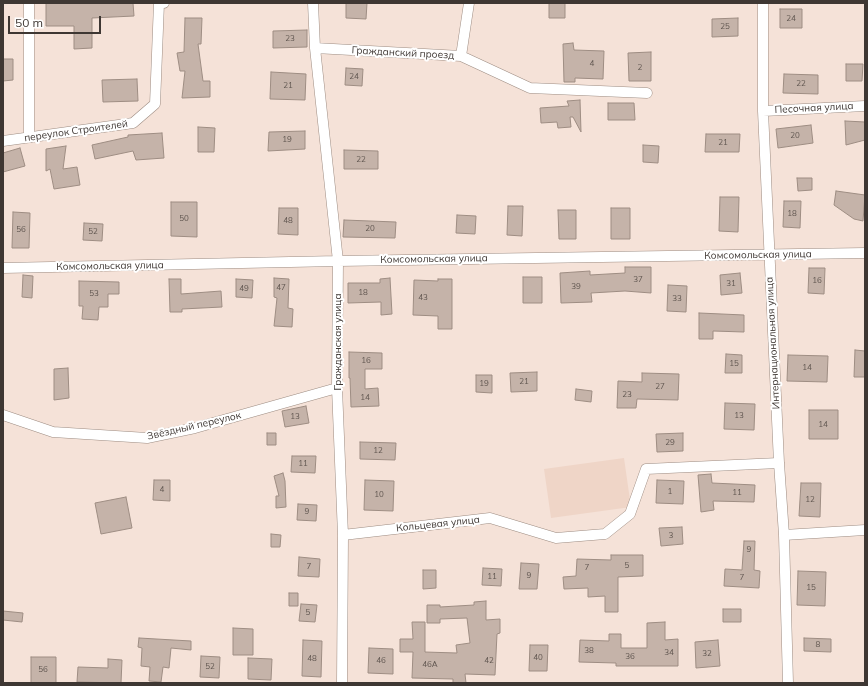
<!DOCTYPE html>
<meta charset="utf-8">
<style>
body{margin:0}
#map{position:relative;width:868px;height:686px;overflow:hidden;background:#f5e2d8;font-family:Mulish,sans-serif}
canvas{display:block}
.frame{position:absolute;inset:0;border:4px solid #3e3733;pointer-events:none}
.scale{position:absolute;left:8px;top:16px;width:93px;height:18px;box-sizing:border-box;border:2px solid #3e3733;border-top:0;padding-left:5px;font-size:12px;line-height:14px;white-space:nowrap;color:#3e3733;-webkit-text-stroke:3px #fff;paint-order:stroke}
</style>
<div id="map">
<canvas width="868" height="686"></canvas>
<div class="frame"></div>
<div class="scale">50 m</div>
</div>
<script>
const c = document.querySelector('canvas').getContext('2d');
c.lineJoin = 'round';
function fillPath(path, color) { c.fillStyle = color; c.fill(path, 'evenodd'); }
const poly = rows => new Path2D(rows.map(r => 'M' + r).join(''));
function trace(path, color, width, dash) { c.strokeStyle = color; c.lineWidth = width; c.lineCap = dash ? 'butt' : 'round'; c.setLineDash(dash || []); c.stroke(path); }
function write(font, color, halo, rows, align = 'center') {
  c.font = font + ' Mulish,sans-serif'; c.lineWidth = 4; c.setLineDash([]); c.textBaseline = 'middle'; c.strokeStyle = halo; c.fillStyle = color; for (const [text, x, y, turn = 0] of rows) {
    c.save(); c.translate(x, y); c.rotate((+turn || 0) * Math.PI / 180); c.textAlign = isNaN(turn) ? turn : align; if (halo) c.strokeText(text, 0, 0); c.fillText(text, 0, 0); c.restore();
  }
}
fillPath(poly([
 [624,458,631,507,551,518,544,469]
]), '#efd5c7');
const building = poly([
 [46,3,133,3,134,16,92,18,92,48,74,49,74,26,46,26,46,3],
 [346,3,367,3,366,19,346,18,346,3],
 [549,3,565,3,565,18,549,18,549,3],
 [780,9,802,9,802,28,780,28,780,9],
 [185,18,202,18,201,44,198,44,203,81,210,81,210,97,182,98,185,71,180,71,177,53,184,52,185,18],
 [738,18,738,36,712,37,712,19,738,18],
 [307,30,307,47,273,48,273,31,307,30],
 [573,43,574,50,604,51,603,79,575,78,575,82,564,82,563,44,573,43],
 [651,52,651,81,629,81,628,53,651,52],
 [3,59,13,59,13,80,3,81,3,59],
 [846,64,863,64,862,81,846,81,846,64],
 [346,68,363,69,362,86,345,85,346,68],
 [271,72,306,74,305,100,270,99,271,72],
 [784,74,818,75,818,94,783,93,784,74],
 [137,79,138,101,103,102,102,80,137,79],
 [580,100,581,132,573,117,570,117,571,127,558,128,557,122,541,123,540,108,569,106,567,101,580,100],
 [608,103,634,103,635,120,608,120,608,103],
 [845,121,865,122,865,140,846,145,845,121],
 [811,125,813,143,778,148,776,129,811,125],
 [198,127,215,128,214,152,198,152,198,127],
 [305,131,305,149,268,151,269,132,305,131],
 [162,133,164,158,136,160,133,151,95,159,92,145,128,137,128,135,162,133],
 [706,134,740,134,739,152,705,152,706,134],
 [643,145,659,146,658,163,643,162,643,145],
 [66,146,63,169,77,167,80,185,54,189,50,169,46,171,46,149,66,146],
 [20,148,25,166,3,172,3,153,20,148],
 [344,150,378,151,378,169,344,169,344,150],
 [797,178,812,178,812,190,798,191,797,178],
 [836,191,865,195,863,221,854,219,834,205,836,191],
 [720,197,739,197,738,232,719,231,720,197],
 [784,201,801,201,800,228,783,227,784,201],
 [171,202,197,202,197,237,171,236,171,202],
 [508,206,523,206,522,236,507,235,508,206],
 [279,208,298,208,298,235,278,234,279,208],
 [611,208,630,208,630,239,611,239,611,208],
 [558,210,576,210,576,239,559,239,558,210],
 [13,212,30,213,29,248,12,248,13,212],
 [457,215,476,216,475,234,456,233,457,215],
 [344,220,396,222,395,238,343,237,344,220],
 [84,223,103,224,102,241,83,240,84,223],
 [625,267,651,267,651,293,625,291,591,293,592,302,561,303,560,273,590,271,590,275,625,273,625,267],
 [809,268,825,268,824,294,808,293,809,268],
 [740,273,742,293,721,295,720,275,740,273],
 [23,275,33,276,32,298,22,297,23,275],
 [523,277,542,277,542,303,523,303,523,277],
 [274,278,289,279,288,308,293,309,292,327,274,326,277,298,274,297,274,278],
 [390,278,392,314,381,315,381,302,348,303,348,283,380,283,380,279,390,278],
 [169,279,181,279,181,294,221,291,222,307,182,309,182,312,170,312,169,279],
 [236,279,253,280,252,298,236,297,236,279],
 [438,279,452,279,452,329,438,329,438,316,413,315,414,280,438,281,438,279],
 [79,281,119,282,119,294,108,294,108,307,99,307,98,320,82,319,83,306,79,306,79,281],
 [668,285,687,286,686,312,667,311,668,285],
 [699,313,744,315,744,332,713,331,713,339,699,339,699,313],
 [855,350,865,351,865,377,854,377,855,350],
 [349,352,382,353,382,369,365,369,365,389,378,388,379,406,351,407,350,378,349,378,349,352],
 [726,354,742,355,742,373,725,373,726,354],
 [788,355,828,356,827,382,787,381,788,355],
 [68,368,69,398,54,400,54,369,68,368],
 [537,372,537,391,511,392,510,373,537,372],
 [642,373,679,374,678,400,637,399,636,408,617,408,618,381,642,382,642,373],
 [476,375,492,375,492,393,476,392,476,375],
 [576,389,592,391,591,402,575,400,576,389],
 [725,403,755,404,754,430,724,429,725,403],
 [306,406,309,423,285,427,282,411,306,406],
 [809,410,838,410,838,439,809,439,809,410],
 [267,433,276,433,276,445,267,445,267,433],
 [683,433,683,451,657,452,656,434,683,433],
 [360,442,396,443,395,460,360,459,360,442],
 [292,456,316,456,315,473,291,472,292,456],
 [283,473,285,481,286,507,276,508,276,496,279,496,274,476,283,473],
 [711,474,712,483,755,485,754,502,713,501,714,510,701,512,698,475,711,474],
 [154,480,170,480,170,501,153,500,154,480],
 [365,480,394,481,393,511,364,510,365,480],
 [657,480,684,481,683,504,656,503,657,480],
 [801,483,821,483,820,517,799,516,801,483],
 [126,497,132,528,101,534,95,503,126,497],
 [298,504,317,505,316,521,297,520,298,504],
 [682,527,683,544,661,546,659,528,682,527],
 [271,534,281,535,280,547,271,547,271,534],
 [744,541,755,541,754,570,760,571,759,588,724,586,725,569,742,570,744,541],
 [611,555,643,555,643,576,618,577,618,612,605,612,605,596,588,597,588,588,564,589,563,577,576,576,577,559,611,560,611,555],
 [299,557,320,559,319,577,298,576,299,557],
 [521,563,539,564,537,589,519,589,521,563],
 [483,568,502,569,501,586,482,585,483,568],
 [423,570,436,570,436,588,423,589,423,570],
 [798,571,826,572,825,606,797,605,798,571],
 [289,593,298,593,298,606,289,606,289,593],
 [486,601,486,620,500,619,500,633,497,634,495,675,465,674,466,683,453,683,453,679,412,678,413,652,400,652,400,639,413,639,412,622,425,622,425,652,457,653,456,645,470,643,467,618,440,619,440,623,427,623,427,605,440,605,440,607,474,605,474,602,486,601],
 [301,604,317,605,315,622,299,621,301,604],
 [723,609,741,609,741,622,723,622,723,609],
 [3,611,23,613,22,622,3,620,3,611],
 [665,622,665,640,678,639,678,666,616,666,616,663,579,662,580,640,609,641,609,634,621,634,621,648,647,648,647,623,665,622],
 [233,628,253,629,253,655,233,655,233,628],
 [139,638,191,641,191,650,171,648,169,668,163,667,161,682,149,681,150,667,141,666,142,648,138,647,139,638],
 [804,638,831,639,831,652,804,651,804,638],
 [303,640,322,641,321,677,302,676,303,640],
 [718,640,720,666,696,668,695,642,718,640],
 [530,645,548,645,547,671,529,671,530,645],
 [369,648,393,649,393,674,368,673,369,648],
 [201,656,220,657,219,678,200,677,201,656],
 [31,657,56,657,56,683,31,683,31,657],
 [248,658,272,659,271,680,248,679,248,658],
 [108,659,122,660,121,683,77,682,78,667,108,668,108,659]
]);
fillPath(building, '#c5b3a9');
trace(building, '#9e8d83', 1);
const street = poly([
 [313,3,315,48,338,261,337,388,343,535,342,683],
 [763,3,763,111,779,463,784,535,788,683],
 [315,48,461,56,469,3],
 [461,56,530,88,647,93],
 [763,111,865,106],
 [29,137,29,3],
 [3,141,133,123,155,104,159,3,164,3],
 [3,268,338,261,865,253],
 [3,415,53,432,147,438,195,428,337,388],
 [343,535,490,518,556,538,605,534,630,514,646,469,779,463],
 [784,535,865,530]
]);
trace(street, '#9d8c82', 11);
trace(street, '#fff', 10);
write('8px', '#605650', null, [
 ["24",791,19],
 ["25",725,27],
 ["23",290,39],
 ["4",592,64],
 ["2",640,68],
 ["24",354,77],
 ["22",801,84],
 ["21",288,86],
 ["20",795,136],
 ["19",287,140],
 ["21",723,143],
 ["22",361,160],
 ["18",792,214],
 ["50",184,219],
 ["48",288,221],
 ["20",370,229],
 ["56",21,230],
 ["52",93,232],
 ["37",638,280],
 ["16",817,281],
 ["31",731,284],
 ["39",576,287],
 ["47",281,288],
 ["49",244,289],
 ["18",363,293],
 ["53",94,294],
 ["43",423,298],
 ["33",677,299],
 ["16",366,361],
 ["15",734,364],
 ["14",807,368],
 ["21",524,382],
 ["19",484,384],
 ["27",660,387],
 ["23",627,395],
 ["14",365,398],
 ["13",739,416],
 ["13",295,417],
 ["14",823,425],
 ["29",670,443],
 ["12",378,451],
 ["11",303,464],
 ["4",162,490],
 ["1",670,492],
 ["11",737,493],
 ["10",379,495],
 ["12",810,500],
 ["9",307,512],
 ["3",671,536],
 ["9",749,550],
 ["5",627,566],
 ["7",309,567],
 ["7",587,568],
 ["9",529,576],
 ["11",492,577],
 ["7",742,578],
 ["15",811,588],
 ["5",308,613],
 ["8",818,645],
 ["38",589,651],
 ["34",669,653],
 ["32",707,654],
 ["36",630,657],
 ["40",538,658],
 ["48",312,659],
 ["46",381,661],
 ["42",489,661],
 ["46А",430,665],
 ["52",210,667],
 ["56",43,670]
]);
write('10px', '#3e3733', '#fff', [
 ["Гражданский проезд",403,53,3],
 ["Песочная улица",814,108,-3],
 ["переулок Строителей",76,131,-8],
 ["Комсомольская улица",758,255,-1],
 ["Комсомольская улица",434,259,-1],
 ["Комсомольская улица",110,266,-1],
 ["Гражданская улица",338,342,-90],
 ["Интернациональная улица",773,343,-93],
 ["Звёздный переулок",194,426,-13],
 ["Кольцевая улица",438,524,-6]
]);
</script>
